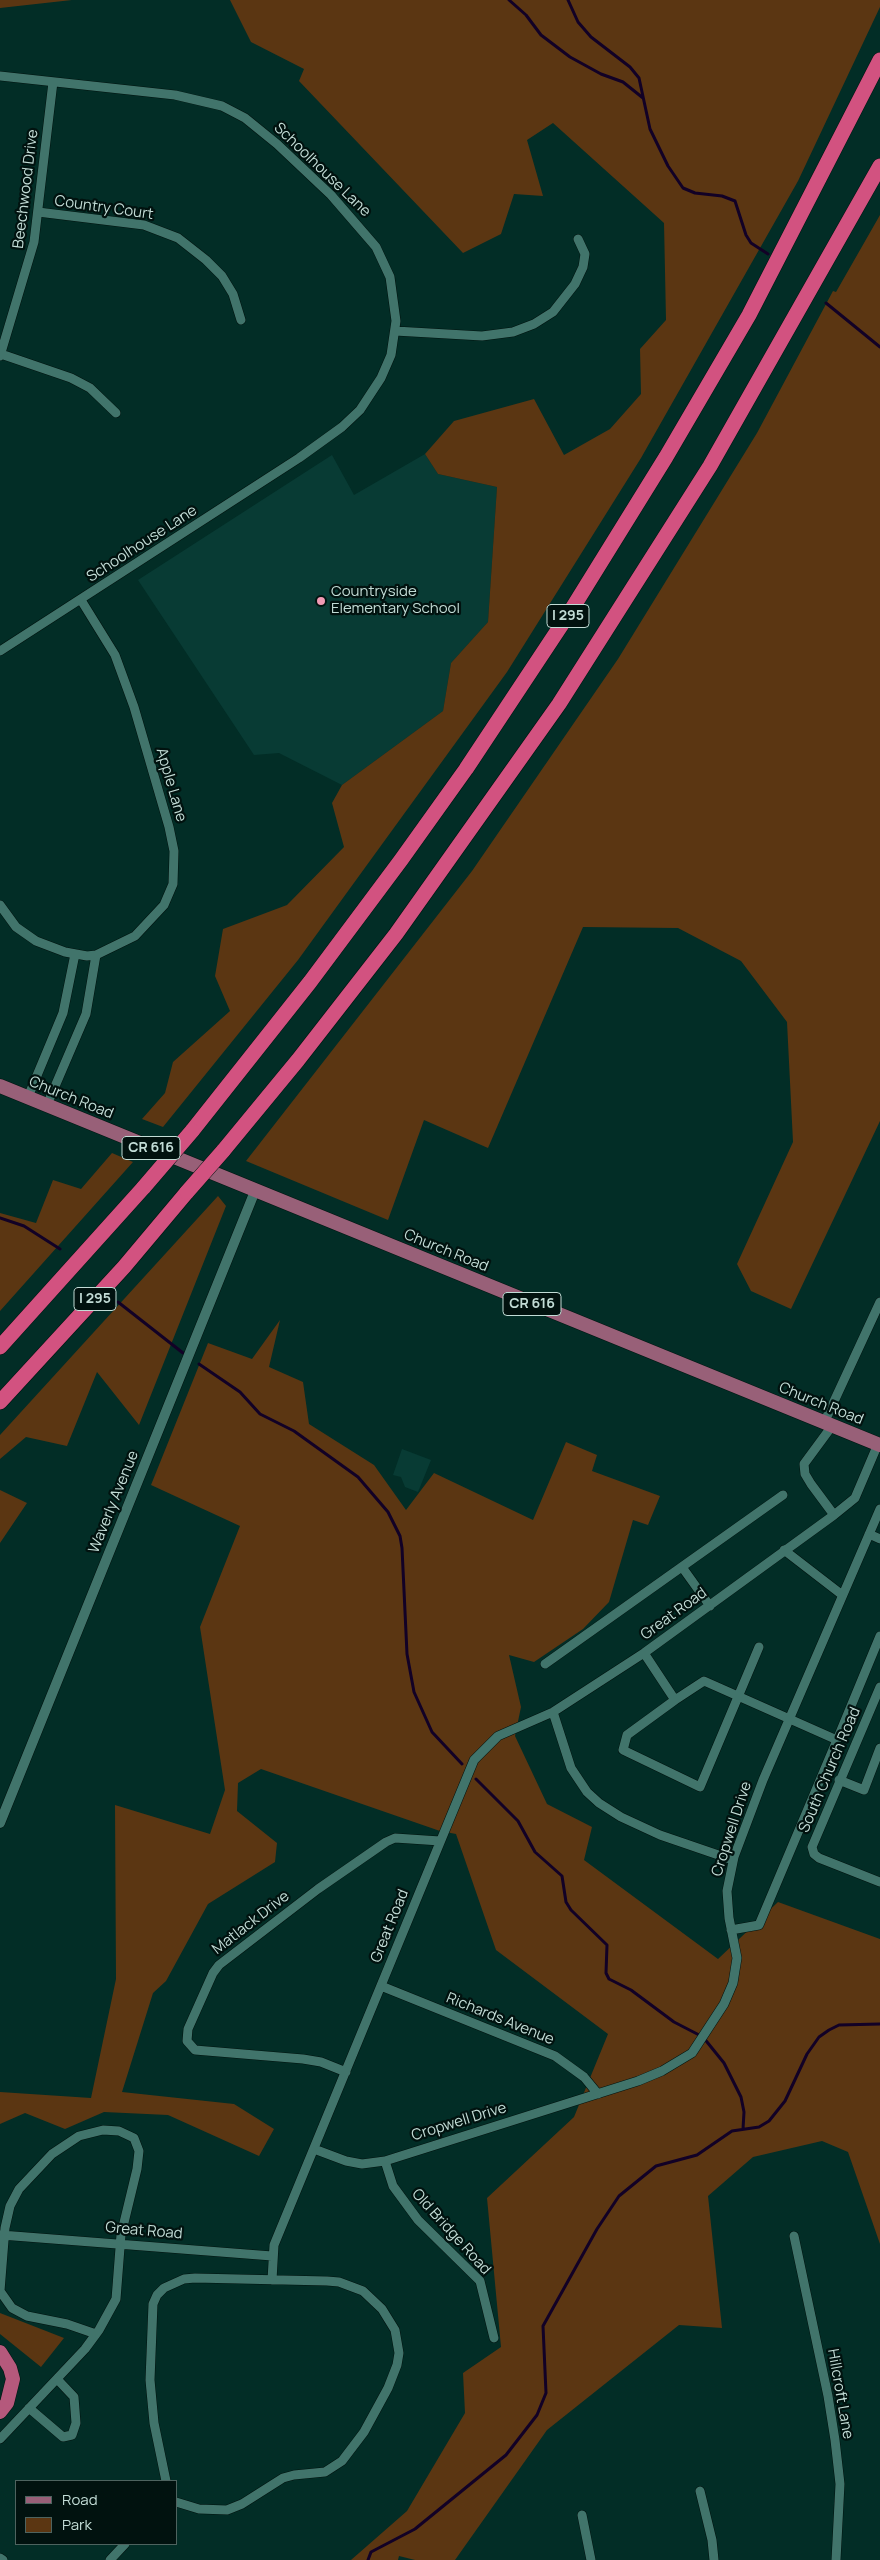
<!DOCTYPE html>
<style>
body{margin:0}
#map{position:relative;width:880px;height:2560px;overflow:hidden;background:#022d26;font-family:Manrope,sans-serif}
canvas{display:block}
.legend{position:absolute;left:15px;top:2480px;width:162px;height:65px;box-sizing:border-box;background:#01120f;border:1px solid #4e635f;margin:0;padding:6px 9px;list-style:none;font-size:15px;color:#c2dcd6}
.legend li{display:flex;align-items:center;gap:10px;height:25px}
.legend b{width:25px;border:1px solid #4e635f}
</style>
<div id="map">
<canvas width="880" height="2560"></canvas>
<ul class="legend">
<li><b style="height:6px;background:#986078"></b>Road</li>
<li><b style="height:14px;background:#5b3612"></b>Park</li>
</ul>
</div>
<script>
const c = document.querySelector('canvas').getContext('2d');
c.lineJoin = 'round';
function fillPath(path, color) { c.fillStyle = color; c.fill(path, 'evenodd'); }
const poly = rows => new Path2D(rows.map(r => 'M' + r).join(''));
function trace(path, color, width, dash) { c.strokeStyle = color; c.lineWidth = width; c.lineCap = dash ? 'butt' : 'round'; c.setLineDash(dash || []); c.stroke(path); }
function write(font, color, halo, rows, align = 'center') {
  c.font = font + ' Manrope,sans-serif'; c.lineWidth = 4.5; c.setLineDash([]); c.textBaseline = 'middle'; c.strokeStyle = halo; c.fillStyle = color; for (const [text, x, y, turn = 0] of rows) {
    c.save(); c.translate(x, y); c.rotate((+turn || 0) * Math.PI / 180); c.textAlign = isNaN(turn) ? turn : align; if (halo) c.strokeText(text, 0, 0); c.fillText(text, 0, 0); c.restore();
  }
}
fillPath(poly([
 [425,454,438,474,497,487,488,622,451,663,443,711,342,785,279,753,254,755,138,580,332,455,354,495],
 [402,1449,431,1460,418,1492,405,1487,401,1477,393,1475]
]), '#083b34');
fillPath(poly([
 [0,0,72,0,0,8],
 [230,0,880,0,880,7,798,181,641,458,507,672,298,960,163,1127,142,1119,165,1093,173,1062,230,1011,215,976,223,929,287,905,344,847,332,803,342,785,443,711,451,663,488,622,497,487,438,474,425,454,454,421,534,399,564,455,610,429,641,394,640,349,666,320,664,223,553,123,527,140,543,196,514,194,501,234,463,253,299,81,304,69,251,42],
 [880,215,880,1121,791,1309,751,1291,737,1264,793,1142,787,1022,741,961,678,928,583,927,488,1148,424,1120,388,1220,246,1161,472,871,618,659,757,433,833,291,836,292],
 [112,1153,133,1162,0,1311,0,1213,36,1223,53,1180,81,1189],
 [218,1196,226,1206,139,1425,97,1372,67,1446,26,1437,0,1459,0,1435],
 [280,1320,269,1367,303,1382,309,1424,374,1465,406,1510,434,1473,533,1520,566,1442,597,1455,592,1471,660,1496,648,1525,633,1520,609,1602,583,1629,534,1662,509,1655,521,1707,515,1736,547,1804,592,1827,584,1860,718,1959,778,1902,880,1939,880,2244,848,2152,822,2141,753,2157,708,2196,722,2328,679,2325,547,2430,455,2560,415,2560,399,2556,398,2560,351,2560,407,2511,465,2413,463,2373,501,2347,487,2198,574,2117,608,2034,496,1950,456,1834,440,1831,261,1769,238,1783,237,1811,277,1843,275,1862,208,1904,166,1981,153,1993,122,2092,234,2104,274,2129,259,2156,168,2115,104,2112,65,2129,25,2113,0,2124,0,2092,91,2098,116,1979,115,1805,210,1834,225,1790,200,1627,240,1526,151,1485,208,1343,252,1359],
 [0,1490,27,1503,0,1543],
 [0,2313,64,2338,41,2367,0,2334]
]), '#5b3612');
trace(poly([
 [509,0,526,15,541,35,570,57,601,74,623,82,643,98],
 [568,0,578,22,591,37,630,67,639,78,650,129,668,166,683,188,695,193,722,196,735,201,746,235,751,243,768,254],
 [826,303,880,347],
 [0,1218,24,1226,60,1249],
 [118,1302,183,1353],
 [199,1364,240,1392,260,1414,294,1431,358,1477,388,1512,400,1536,402,1548,407,1654,414,1692,432,1732,462,1764],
 [476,1779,518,1821,535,1852,562,1876,566,1902,571,1910,607,1945,606,1973,609,1979,631,1990,674,2022,703,2037,724,2063,741,2097,744,2112,743,2129],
 [368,2560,371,2552,415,2529,506,2455,537,2415,546,2393,543,2326,597,2229,619,2196,656,2166,697,2155,732,2131,759,2127,769,2121,785,2101,807,2054,819,2037,829,2030,839,2025,880,2024]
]), '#120126', 3);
const minor = poly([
 [0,76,175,95,222,106,245,118,277,144,331,195,376,247,390,277,396,321,391,355,381,378,360,410,342,427,299,458,0,651],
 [38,212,144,225,178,238,206,260,222,276,233,294,241,320],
 [395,331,482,336,513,332,534,324,553,312,575,284,583,267,585,254,578,239],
 [1,354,71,378,90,388,116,413],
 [0,356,34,242,53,82],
 [0,905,16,927,36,941,65,952,87,956,96,955,135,936,164,905,173,884,174,851,169,827,134,707,115,655,81,600],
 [28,1097,63,1013,75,954],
 [47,1105,86,1014,96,955],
 [824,1423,880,1302],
 [832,1426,804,1464,805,1474,811,1484,834,1515],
 [869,1534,880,1539],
 [784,1550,841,1594],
 [682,1567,710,1606],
 [644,1653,675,1700,704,1681,837,1740,759,1925,731,1930],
 [545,1664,783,1495],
 [880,1687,812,1847,814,1854,819,1858,880,1882],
 [675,1700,627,1735,623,1750,700,1787,759,1647],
 [553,1712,571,1768,587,1792,599,1803,621,1817,660,1835,733,1860],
 [837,1740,880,1636],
 [839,1780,864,1790,880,1748],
 [381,1986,555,2056,584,2077,598,2094],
 [346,2072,321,2062,303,2059,195,2050,187,2041,188,2029,213,1973,219,1965,318,1889,386,1842,395,1838,440,1841],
 [314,2149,346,2161,362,2164,385,2161,393,2186,418,2220,480,2281,494,2338],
 [385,2161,638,2081,662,2071,692,2053,724,2004,733,1983,737,1958,729,1918,727,1891,734,1857,763,1780,880,1509],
 [1,2235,272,2256],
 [794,2236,828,2396,835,2440,840,2484,836,2560],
 [272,2280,274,2245,474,1760,498,1736,553,1712,644,1653,834,1515,855,1498,878,1444],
 [29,2408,63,2437,72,2435,76,2423,74,2397,57,2379],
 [0,2439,85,2349,99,2330,116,2299,121,2235,137,2169,139,2151,134,2138,119,2131,103,2130,79,2136,52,2154,19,2189,10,2206,5,2228,0,2291,12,2308,27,2316,67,2324,96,2334],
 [166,2481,154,2423,150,2380,153,2304,157,2295,164,2288,184,2279,195,2278,327,2281,339,2282,363,2291,382,2309,395,2330,399,2353,397,2365,388,2388,364,2432,342,2461,325,2472,294,2475,283,2478,242,2504,227,2510,199,2509,176,2502],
 [700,2491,712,2540,714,2560],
 [582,2515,591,2560],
 [0,2558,3,2560],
 [110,2560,125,2544]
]);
const tertiary = poly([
 [0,1823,255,1191]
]);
const primary = poly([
 [0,1086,880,1445]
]);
const trunk = poly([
 [0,2352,10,2368,13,2379,7,2403,0,2412]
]);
const motorway = poly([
 [192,1131,310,982,401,860,466,769,570,612,666,457,749,315,880,60],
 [223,1151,298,1060,396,934,559,704,710,466,880,166],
 [0,1347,144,1187],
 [0,1402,124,1267,187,1192]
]);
trace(minor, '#00130f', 10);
trace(tertiary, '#00130f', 11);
trace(primary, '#00130f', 15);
trace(trunk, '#00130f', 15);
trace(motorway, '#00130f', 16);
trace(minor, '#41746b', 9);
trace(tertiary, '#41746b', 10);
trace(primary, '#986078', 14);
trace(trunk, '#b5597c', 14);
trace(motorway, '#d25280', 15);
const motorwayBridge = poly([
 [144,1187,192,1131],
 [187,1192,223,1151]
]);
trace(motorwayBridge, '#00130f', 16, []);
trace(motorwayBridge, '#d25280', 15);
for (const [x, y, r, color] of [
 [321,601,5,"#f19ab4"]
]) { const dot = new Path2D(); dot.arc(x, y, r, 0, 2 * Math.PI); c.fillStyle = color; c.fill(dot); trace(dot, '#01120f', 2); }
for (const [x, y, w] of [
 [568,616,42],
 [151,1148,58],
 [95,1299,42],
 [532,1304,58]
]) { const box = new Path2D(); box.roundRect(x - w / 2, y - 11.5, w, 23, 4); c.fillStyle = '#01120f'; c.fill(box); trace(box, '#c2dcd6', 1); }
write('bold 14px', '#c2dcd6', null, [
 ["I 295",568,616],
 ["CR 616",151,1148],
 ["I 295",95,1299],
 ["CR 616",532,1304]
]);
write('15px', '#c2dcd6', '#01120f', [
 ["Schoolhouse Lane",322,170,44],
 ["Beechwood Drive",26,189,-83],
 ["Country Court",104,208,8],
 ["Schoolhouse Lane",142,544,-33],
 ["Apple Lane",171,785,74],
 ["Church Road",71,1098,22],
 ["Church Road",446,1251,22],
 ["Church Road",821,1404,22],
 ["Waverly Avenue",114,1502,-68],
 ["Great Road",674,1614,-36],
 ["South Church Road",830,1770,-67],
 ["Cropwell Drive",732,1829,-72],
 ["Matlack Drive",251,1923,-38],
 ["Great Road",390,1926,-68],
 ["Richards Avenue",500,2019,22],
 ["Cropwell Drive",459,2122,-17],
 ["Great Road",144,2231,5],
 ["Old Bridge Road",451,2232,48],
 ["Hillcroft Lane",840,2394,80]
]);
write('15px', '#c2dcd6', '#01120f', [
 ["Countryside",331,592],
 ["Elementary School",331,609]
], 'left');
</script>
